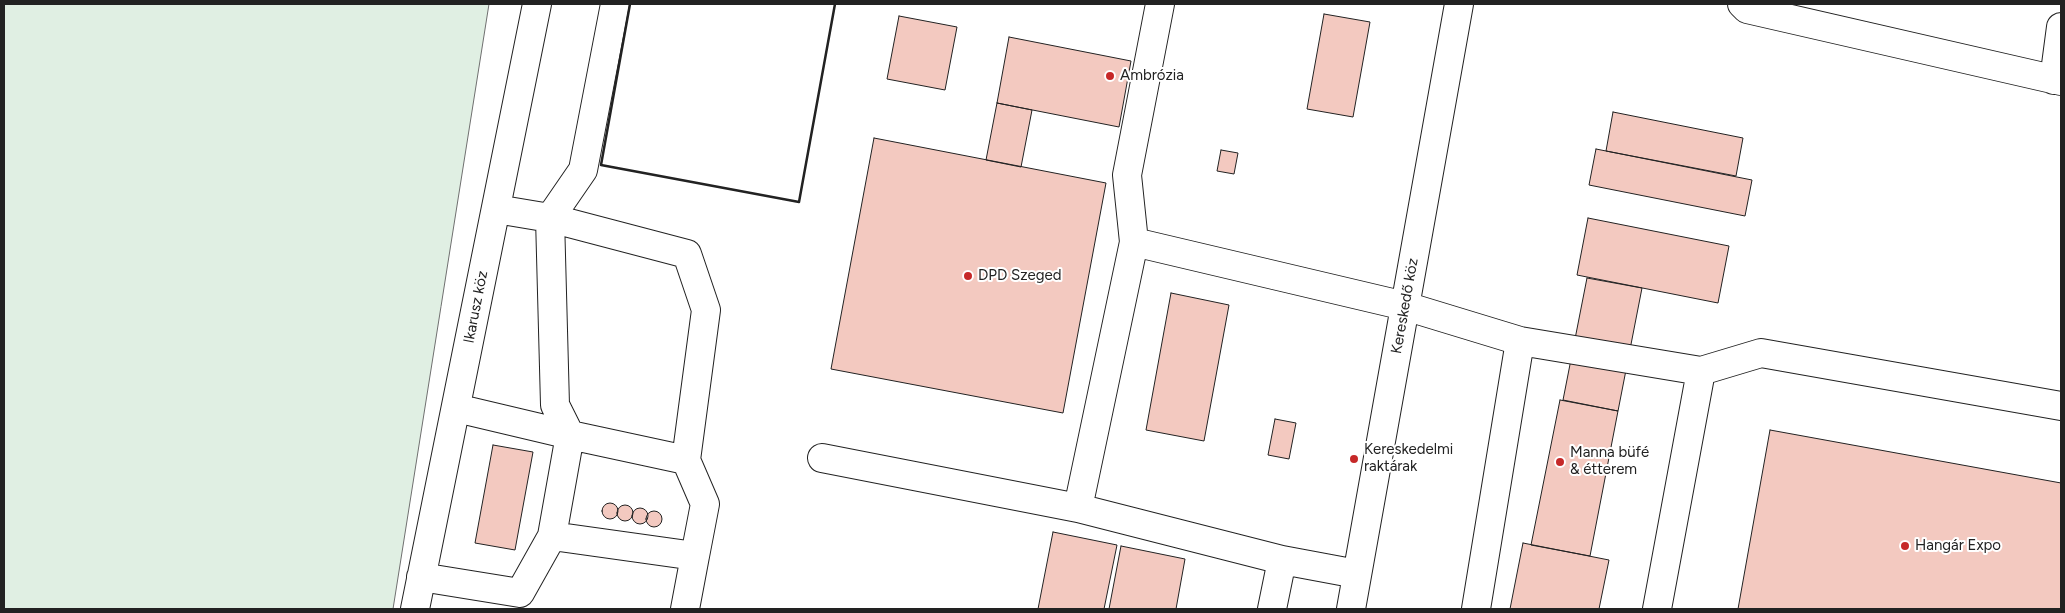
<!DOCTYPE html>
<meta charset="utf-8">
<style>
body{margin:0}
#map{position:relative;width:2065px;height:613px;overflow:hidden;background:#fff;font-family:Figtree,sans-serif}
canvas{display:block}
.frame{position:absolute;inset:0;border:5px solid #222;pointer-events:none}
</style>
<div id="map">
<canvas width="2065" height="613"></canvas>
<div class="frame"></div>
</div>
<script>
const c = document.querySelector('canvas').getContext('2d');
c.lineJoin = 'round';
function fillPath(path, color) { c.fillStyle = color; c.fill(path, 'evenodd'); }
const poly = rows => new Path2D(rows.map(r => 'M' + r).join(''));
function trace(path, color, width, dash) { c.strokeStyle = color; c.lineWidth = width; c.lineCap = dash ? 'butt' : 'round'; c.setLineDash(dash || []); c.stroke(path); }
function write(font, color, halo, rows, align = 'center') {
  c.font = font + ' Figtree,sans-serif'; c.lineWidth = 4; c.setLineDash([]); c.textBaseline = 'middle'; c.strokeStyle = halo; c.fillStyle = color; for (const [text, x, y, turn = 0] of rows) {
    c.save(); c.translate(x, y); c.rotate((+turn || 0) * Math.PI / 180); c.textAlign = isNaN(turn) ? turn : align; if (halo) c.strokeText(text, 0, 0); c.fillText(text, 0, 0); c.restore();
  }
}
const green = poly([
 [4,4,489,4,393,609,4,609,4,4]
]);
fillPath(green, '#e0efe3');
trace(green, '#6f6f6f', 1);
const building = poly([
 [1324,14,1370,22,1353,117,1307,109,1324,14],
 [899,16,957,27,945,90,887,79,899,16],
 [1009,37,1131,61,1119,127,997,103,1009,37],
 [997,103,1032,110,1021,167,986,160,997,103],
 [1613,112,1743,138,1736,176,1606,151,1613,112],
 [874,138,1106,183,1063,413,831,369,874,138],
 [1596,149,1752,180,1745,216,1589,185,1596,149],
 [1221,150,1238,153,1234,174,1217,171,1221,150],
 [1588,218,1729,246,1718,303,1577,275,1588,218],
 [1587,278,1642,288,1618,411,1563,400,1587,278],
 [1171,293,1229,305,1204,441,1146,430,1171,293],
 [1560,400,1618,411,1590,556,1531,545,1560,400],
 [1275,419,1296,423,1289,459,1268,455,1275,419],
 [1770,430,2061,483,2061,609,1738,609,1770,430],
 [493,445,533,452,515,550,475,543,493,445],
 '602 511a8 8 0 1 1 16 0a8 8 0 1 1-16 0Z',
 '617 513a8 8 0 1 1 16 0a8 8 0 1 1-16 0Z',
 '632 516a8 8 0 1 1 16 0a8 8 0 1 1-16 0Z',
 '646 519a8 8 0 1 1 16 0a8 8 0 1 1-16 0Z',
 [1053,532,1117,545,1104,609,1038,609,1053,532],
 [1523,543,1609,560,1599,609,1510,609,1523,543],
 [1121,546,1185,559,1176,609,1109,609,1121,546]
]);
fillPath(building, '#f3c9c0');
trace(building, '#222', 1);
const minor = poly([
 [615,4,583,170,550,218,687,254,706,310,686,460],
 [1160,4,1127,175,1134,242,1405,306,1520,341,1476,609],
 [1742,4,1747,9,2061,81],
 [2054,80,2061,27],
 [1520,341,1701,371],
 [456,408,570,435,552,536],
 [822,458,1078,508,1282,560,1357,574],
 [1078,508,1134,242],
 [421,577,520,593,552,536,695,556,705,504,686,460,570,435,555,405,550,218,496,209],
 [415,609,537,4],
 [685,609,695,556],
 [1272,609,1282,560],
 [1351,609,1459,4],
 [1657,609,1701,371,1761,353,2061,406]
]);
trace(minor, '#222', 30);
trace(minor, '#fff', 28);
trace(poly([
 [630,4,601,165,799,202,835,4]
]), '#222', 2.5);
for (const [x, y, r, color] of [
 [1110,76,5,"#c62828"],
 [968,276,5,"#c62828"],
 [1354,459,5,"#c62828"],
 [1560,462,5,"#c62828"],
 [1905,546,5,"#c62828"]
]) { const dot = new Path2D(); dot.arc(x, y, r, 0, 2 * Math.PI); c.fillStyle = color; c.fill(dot); trace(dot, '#fff', 2); }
write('15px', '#222', '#fff', [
 ["Ambrózia",1120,76],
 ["DPD Szeged",978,276],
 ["Kereskedelmi",1364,450],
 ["raktárak",1364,467],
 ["Manna büfé",1570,453],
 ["& étterem",1570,470],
 ["Hangár Expo",1915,546]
], 'left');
write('15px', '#222', '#fff', [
 ["Kereskedő köz",1405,306,-80],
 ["Ikarusz köz",476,307,-79]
]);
</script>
